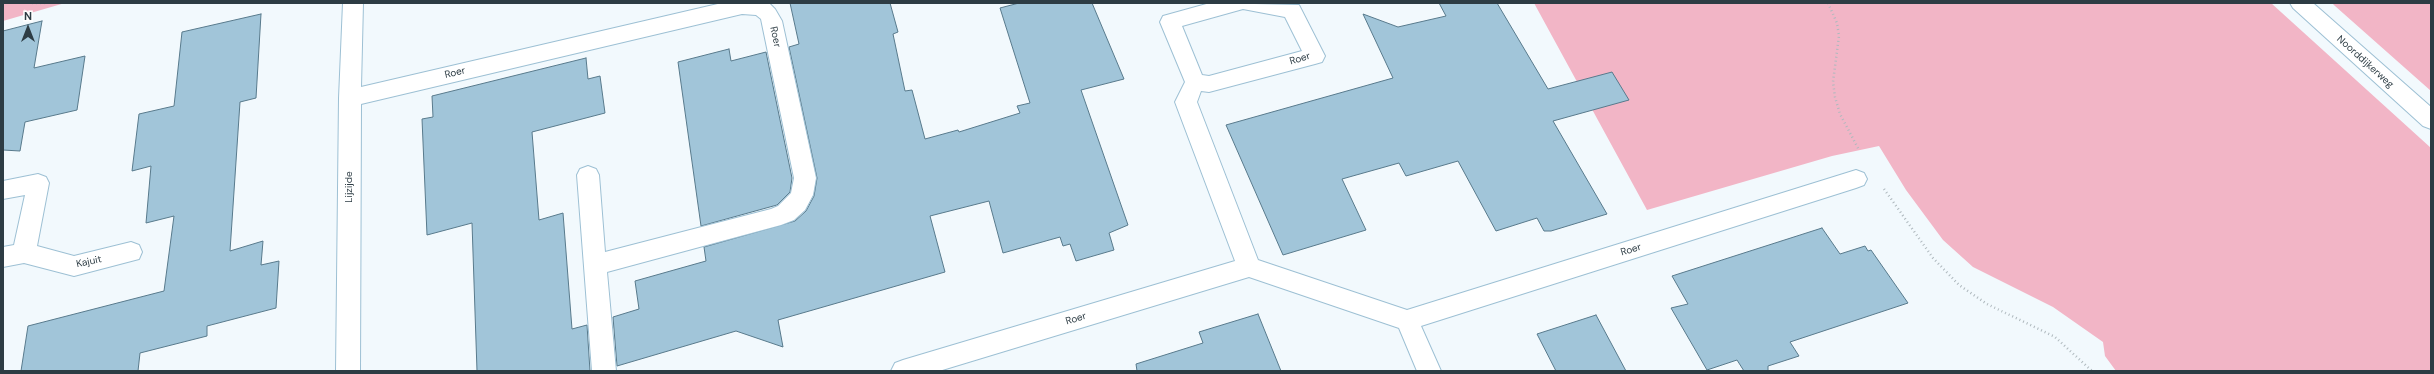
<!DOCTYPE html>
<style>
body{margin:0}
#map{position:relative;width:2434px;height:374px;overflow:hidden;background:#f2f9fd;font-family:"DM Sans",sans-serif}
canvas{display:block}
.frame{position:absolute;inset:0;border:4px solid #2d3c44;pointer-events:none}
.north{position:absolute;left:8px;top:8px;width:40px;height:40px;-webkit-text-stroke:3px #fff;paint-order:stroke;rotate:0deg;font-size:11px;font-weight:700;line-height:16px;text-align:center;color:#2d3c44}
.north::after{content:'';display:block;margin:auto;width:14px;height:18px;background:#2d3c44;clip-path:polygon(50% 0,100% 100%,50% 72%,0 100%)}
</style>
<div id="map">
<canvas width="2434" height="374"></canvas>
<div class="frame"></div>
<div class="north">N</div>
</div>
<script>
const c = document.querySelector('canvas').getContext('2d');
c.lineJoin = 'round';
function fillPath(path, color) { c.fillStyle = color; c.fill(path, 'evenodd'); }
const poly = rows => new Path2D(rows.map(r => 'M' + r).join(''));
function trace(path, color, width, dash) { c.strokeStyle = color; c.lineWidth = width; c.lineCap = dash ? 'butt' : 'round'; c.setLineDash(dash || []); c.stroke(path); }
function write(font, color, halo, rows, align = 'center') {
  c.font = font + ' "DM Sans",sans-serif'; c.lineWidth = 3; c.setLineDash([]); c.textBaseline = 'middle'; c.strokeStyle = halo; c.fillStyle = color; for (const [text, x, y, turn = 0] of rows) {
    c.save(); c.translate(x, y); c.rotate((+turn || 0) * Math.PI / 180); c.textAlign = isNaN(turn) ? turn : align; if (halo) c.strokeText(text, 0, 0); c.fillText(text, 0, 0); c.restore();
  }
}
fillPath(poly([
 [3,3,65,3,3,21],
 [1534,3,2271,3,2431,148,2431,371,2116,371,2105,356,2103,342,2053,307,1973,267,1943,240,1906,190,1879,146,1832,156,1647,210],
 [2332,3,2431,3,2431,91,2335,6]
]), '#f2b5c6');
const building = poly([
 [790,3,890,3,898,32,893,34,905,91,912,90,925,139,958,130,959,132,1020,113,1017,106,1030,103,1000,8,1019,3,1092,3,1124,79,1081,90,1128,225,1109,233,1114,250,1076,261,1070,244,1063,246,1060,237,1003,253,989,201,930,216,945,272,778,320,783,347,736,331,617,366,613,317,639,309,635,281,706,261,704,247,795,221,806,211,814,196,817,178,789,47,799,44,790,3],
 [1439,3,1497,3,1548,89,1612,72,1629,100,1553,121,1607,214,1551,231,1544,231,1537,218,1496,231,1458,161,1406,176,1399,163,1342,179,1366,230,1283,255,1226,125,1393,78,1363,14,1398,27,1446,16,1439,3],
 [261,14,256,98,240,102,230,251,263,241,261,265,279,261,276,308,207,326,207,336,140,353,138,371,21,371,28,326,164,291,174,216,146,223,151,166,132,171,139,114,174,106,182,32,261,14],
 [42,21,34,68,85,56,77,110,25,122,20,151,3,150,3,31,42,21],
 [729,49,731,61,766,52,792,178,790,192,777,205,701,226,678,62,729,49],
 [586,58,588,79,600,76,605,113,532,132,539,220,563,213,572,329,587,325,590,371,477,371,472,223,427,235,422,119,433,117,432,96,586,58],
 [1822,228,1840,254,1865,246,1868,251,1871,250,1908,303,1790,342,1799,356,1768,366,1768,371,1744,371,1737,360,1707,370,1671,308,1688,304,1672,276,1822,228],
 [1258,314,1281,371,1137,371,1136,364,1203,343,1199,332,1258,314],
 [1596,315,1626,371,1556,371,1537,334,1596,315]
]);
fillPath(building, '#a1c5d9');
trace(building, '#587a8c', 1);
const minor = poly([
 [343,3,363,3,361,87,722,3,769,3,775,9,782,21,816,178,813,195,805,210,794,220,781,225,607,272,616,371,592,371,577,175,580,169,588,166,596,169,599,175,605,252,771,209,778,206,791,193,794,178,761,19,756,15,742,14,361,104,360,371,336,371,339,98,343,3],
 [1210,3,1299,5,1325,56,1322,62,1315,64,1209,92,1201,91,1197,102,1258,260,1407,310,1856,170,1864,173,1867,179,1864,185,1856,188,1421,326,1441,371,1417,371,1399,328,1249,277,939,371,891,371,895,363,903,360,1235,261,1175,102,1185,82,1160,22,1163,16,1210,3],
 [1243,9,1285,17,1302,51,1209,76,1202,75,1182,26,1243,9],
 [2290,3,2313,3,2431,107,2431,129,2423,126,2293,8,2290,3],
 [38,174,46,177,49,183,37,246,74,256,131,242,139,245,142,252,139,259,74,276,24,263,3,267,3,247,14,245,25,195,3,199,3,181,38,174]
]);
trace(minor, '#9dc0d4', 2);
trace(poly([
 [32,3,45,3],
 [1828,3,1837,23,1839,36,1833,82,1835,97,1840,114,1859,150],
 [1884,189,1933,258,1959,285,1987,304,2055,337,2092,371]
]), '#afb9be', 2.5, [1, 3]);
fillPath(minor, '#fff');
write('10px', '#2d3c44', '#fff', [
 ["Roer",775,37,78],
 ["Roer",1300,59,-17],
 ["Noorddijkerweg",2365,62,42],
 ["Roer",455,73,-13],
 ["Lijzijde",349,187,-90],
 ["Roer",1631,250,-17],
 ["Kajuit",89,262,-12],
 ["Roer",1076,319,-17]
]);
</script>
